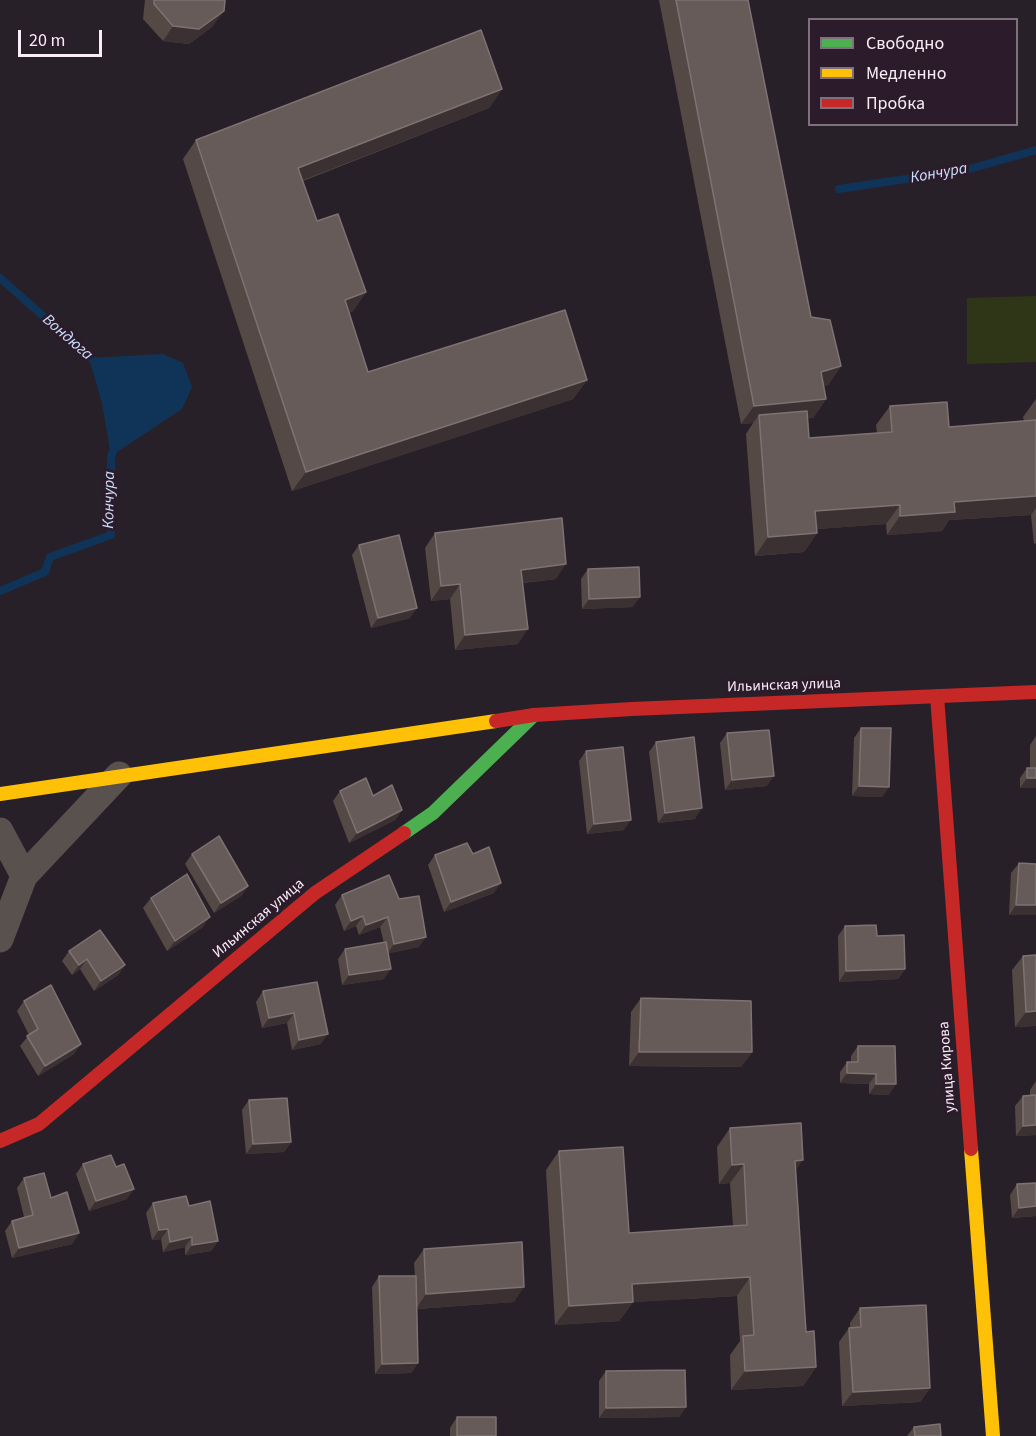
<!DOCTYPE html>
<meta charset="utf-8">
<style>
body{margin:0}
#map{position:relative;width:1036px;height:1436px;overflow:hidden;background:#282028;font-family:"Source Sans 3",sans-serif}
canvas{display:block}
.legend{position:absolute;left:808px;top:18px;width:210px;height:108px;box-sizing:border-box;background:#2c1c2b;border:2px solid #7e707d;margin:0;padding:8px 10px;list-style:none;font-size:18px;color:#f9eef8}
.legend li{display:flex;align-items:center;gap:12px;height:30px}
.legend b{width:30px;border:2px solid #7e707d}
.scale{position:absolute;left:18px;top:30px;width:84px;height:27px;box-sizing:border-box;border:3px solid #f9eef8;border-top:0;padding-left:8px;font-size:18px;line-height:21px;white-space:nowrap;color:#f9eef8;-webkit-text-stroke:4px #2c1c2b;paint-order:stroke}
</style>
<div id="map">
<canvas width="1036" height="1436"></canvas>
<ul class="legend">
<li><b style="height:8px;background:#4caf50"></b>Свободно</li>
<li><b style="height:8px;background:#ffc107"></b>Медленно</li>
<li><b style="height:8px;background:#c62828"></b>Пробка</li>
</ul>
<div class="scale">20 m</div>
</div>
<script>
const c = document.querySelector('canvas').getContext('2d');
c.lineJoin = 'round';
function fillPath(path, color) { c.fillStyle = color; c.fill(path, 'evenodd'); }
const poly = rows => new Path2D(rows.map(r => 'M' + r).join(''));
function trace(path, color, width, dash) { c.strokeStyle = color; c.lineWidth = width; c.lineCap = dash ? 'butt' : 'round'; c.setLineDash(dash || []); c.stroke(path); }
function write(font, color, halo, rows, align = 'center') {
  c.font = font + ' "Source Sans 3",sans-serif'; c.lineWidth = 6; c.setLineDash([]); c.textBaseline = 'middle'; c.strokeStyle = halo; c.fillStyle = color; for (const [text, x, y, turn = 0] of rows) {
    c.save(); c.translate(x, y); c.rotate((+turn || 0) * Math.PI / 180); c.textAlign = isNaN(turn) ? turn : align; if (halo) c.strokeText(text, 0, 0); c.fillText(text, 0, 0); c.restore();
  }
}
fillPath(poly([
 [1036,296,1036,362,967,364,967,298]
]), '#2f3617');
fillPath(poly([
 [163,354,183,363,192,387,182,409,111,456,102,403,89,358]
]), '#103458');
trace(poly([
 [839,189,966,170,1036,150],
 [0,278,96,363],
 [0,591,45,572,50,557,111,535,111,456,115,447]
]), '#103458', 8);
trace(poly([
 [0,831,24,876],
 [0,939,24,876,119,775]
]), '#58514e', 27);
trace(poly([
 [404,833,433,813,534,715]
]), '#4caf50', 14);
trace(poly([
 [0,794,496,721],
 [971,1149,993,1436]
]), '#ffc107', 14);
trace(poly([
 [937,696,971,1149],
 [496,721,534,715,632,709,1036,692],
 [0,1141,39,1124,315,893,404,833]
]), '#c62828', 14);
fillPath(poly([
 [145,0,225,0,213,26,189,44,163,41,143,19],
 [659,0,748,0,811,317,841,366,828,385,823,386,826,399,813,418,808,418,809,438,877,433,876,425,890,406,949,427,1024,421,1023,417,1036,399,1036,543,1034,544,1031,515,949,520,942,531,887,535,886,524,817,529,817,533,804,552,755,556,746,434,753,423,741,424],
 [502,89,489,108,303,181,317,221,366,292,353,311,349,313,368,372,587,380,573,399,292,491,183,159,196,140],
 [435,533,556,579,523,583,518,644,455,650,450,599,431,601,425,548],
 [359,545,410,618,371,628,352,555],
 [588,569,633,607,582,609,581,579],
 [861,728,889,787,882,797,852,796,854,738],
 [727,733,767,786,725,790,720,743],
 [1036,736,1036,788,1020,788,1020,778,1027,768,1030,768,1030,745],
 [656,742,695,819,658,823,649,752],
 [586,751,624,830,587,834,579,761],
 [340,791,373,796,402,810,395,820,349,843,333,801],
 [192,854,248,886,241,896,214,913,185,864],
 [473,854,494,893,444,912,428,865,435,855],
 [1019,863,1036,915,1009,915,1011,873],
 [389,875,419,947,388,953,384,979,342,985,338,959,345,949,384,943,380,927,359,935,356,926,344,931,335,905,342,895],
 [151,898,203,927,167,951,143,908],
 [845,926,905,969,898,979,839,982,838,936],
 [69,951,125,965,118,975,94,991,80,969,72,975,62,961],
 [1036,955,1036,1026,1015,1027,1012,970,1023,956],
 [317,982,321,1044,292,1050,287,1023,262,1028,256,1002,263,991],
 [641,998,752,1052,741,1067,629,1066,631,1012],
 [24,1001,74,1054,38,1076,20,1046,29,1035,17,1011],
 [858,1046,889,1095,869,1094,869,1084,840,1083,840,1072,847,1062,851,1062,851,1056],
 [1036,1081,1036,1135,1016,1136,1015,1106,1023,1096,1030,1095,1030,1090],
 [249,1100,291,1142,284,1152,246,1154,242,1110],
 [730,1128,796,1171,806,1332,816,1367,803,1386,731,1390,730,1355,740,1341,737,1296,633,1302,619,1321,555,1325,546,1170,559,1151,629,1233,733,1226,730,1183,719,1184,717,1147],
 [83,1164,127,1199,89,1211,76,1174],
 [24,1178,51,1198,79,1233,72,1244,12,1258,5,1231,12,1221,24,1217,17,1188],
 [1017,1184,1036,1216,1012,1218,1010,1195],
 [153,1203,189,1206,218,1241,211,1251,185,1255,185,1247,163,1252,161,1239,152,1240,146,1213],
 [424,1249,514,1302,417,1309,418,1363,411,1373,375,1374,372,1287,379,1276,415,1276,414,1263],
 [860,1308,930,1388,920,1402,842,1406,839,1342,849,1328,850,1327,850,1323],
 [606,1371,686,1407,679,1417,599,1418,599,1381],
 [457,1417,496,1436,450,1436,450,1428],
 [914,1427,941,1436,907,1436]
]), '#554946');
fillPath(poly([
 [224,11,213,26,189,44,163,41,173,26],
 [502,89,489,108,285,187,298,168],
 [366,292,353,311,332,319,345,300],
 [841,366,828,385,807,391,821,372],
 [587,380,573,399,292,491,306,472],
 [826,399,813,418,760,423,759,415,753,423,741,424,754,406],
 [1036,496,1036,508,1031,515,949,520,942,531,887,535,900,516,954,502],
 [900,505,886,524,802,530,815,511],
 [817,533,804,552,755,556,768,537],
 [566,564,556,579,511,584,521,570],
 [460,584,450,599,431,601,441,586],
 [640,597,633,607,582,609,589,599],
 [417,608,410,618,371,628,378,618],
 [528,629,518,644,455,650,465,635],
 [774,776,767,786,725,790,732,780],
 [1027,778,1036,778,1036,788,1020,788],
 [859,786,889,787,882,797,852,796],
 [702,808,695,819,658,823,665,813],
 [402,810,395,820,349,843,357,833],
 [631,820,624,830,587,834,594,824],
 [501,883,494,893,444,912,451,902],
 [248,886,241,896,214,913,221,903],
 [1016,905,1036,905,1036,915,1009,915],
 [363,916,356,926,344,931,351,921],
 [210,917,203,927,167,951,175,941],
 [388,917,380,927,359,935,366,925],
 [426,937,419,947,387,954,394,944],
 [87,959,80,969,72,975,79,965],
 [125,965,118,975,94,991,101,981],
 [391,969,384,979,342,985,349,975],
 [905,969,898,979,839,982,846,971],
 [1036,1011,1036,1026,1015,1027,1026,1012],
 [294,1013,287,1023,262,1028,269,1018],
 [328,1034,321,1044,292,1050,299,1040],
 [81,1044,74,1054,38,1076,45,1066],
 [639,1052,752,1052,741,1067,629,1066],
 [847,1073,876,1074,869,1084,840,1083],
 [876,1084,896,1084,889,1095,869,1094],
 [1036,1125,1036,1135,1016,1136,1023,1126],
 [291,1142,284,1152,246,1154,253,1144],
 [803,1160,790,1179,795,1161],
 [744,1164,730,1183,719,1184,732,1165],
 [134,1189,127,1199,89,1211,96,1201],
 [1036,1206,1036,1216,1012,1218,1019,1208],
 [168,1229,161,1239,152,1240,159,1230],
 [79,1233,72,1244,12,1258,19,1248],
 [192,1237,185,1247,163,1252,170,1242],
 [218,1241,211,1251,185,1255,192,1245],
 [750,1277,737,1296,618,1303,632,1284],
 [524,1287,514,1302,416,1309,426,1294],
 [633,1302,619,1321,555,1325,569,1306],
 [418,1363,411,1373,375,1374,382,1364],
 [816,1367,803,1386,731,1390,745,1371],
 [930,1388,920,1402,842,1406,853,1392],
 [686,1407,679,1417,599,1418,606,1408]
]), '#3c3132');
const building = poly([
 [154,0,225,0,224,11,199,29,173,26,154,4,154,0],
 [676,0,748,0,811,317,830,320,841,366,821,372,826,399,754,406,676,0],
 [481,30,502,89,298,168,317,221,338,214,366,292,345,300,368,372,565,310,587,380,306,472,196,140,481,30],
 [947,402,949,427,1036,420,1036,496,954,502,955,512,900,516,900,505,815,511,817,533,768,537,759,415,807,411,809,438,892,432,890,406,947,402],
 [562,518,566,564,521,570,528,629,465,635,460,584,441,586,435,533,562,518],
 [399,535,417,608,378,618,359,545,399,535],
 [639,567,640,597,589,599,588,569,639,567],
 [861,728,891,728,889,787,859,786,861,728],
 [769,730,774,776,732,780,727,733,769,730],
 [694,737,702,808,665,813,656,742,694,737],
 [623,747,631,820,594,824,586,751,623,747],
 [1027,768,1036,768,1036,778,1027,778,1027,768],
 [366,778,373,796,392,785,402,810,357,833,340,791,366,778],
 [219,836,248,886,221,903,192,854,219,836],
 [467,843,473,854,489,847,501,883,451,902,435,855,467,843],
 [1019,863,1036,864,1036,905,1016,905,1019,863],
 [187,874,210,917,175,941,151,898,187,874],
 [389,875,399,899,419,896,426,937,394,944,388,917,366,925,363,916,351,921,342,895,389,875],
 [876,925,877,936,904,935,905,969,846,971,845,926,876,925],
 [100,930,125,965,101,981,87,959,79,965,69,951,100,930],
 [386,942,391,969,349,975,345,949,386,942],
 [1036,955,1036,1011,1026,1012,1023,956,1036,955],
 [317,982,328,1034,299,1040,294,1013,269,1018,263,991,317,982],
 [51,985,81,1044,45,1066,27,1036,38,1029,24,1001,51,985],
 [641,998,751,1001,752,1052,639,1052,641,998],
 [858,1046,895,1046,896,1084,876,1084,876,1074,847,1073,847,1062,858,1062,858,1046],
 [1036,1095,1036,1125,1023,1126,1023,1096,1036,1095],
 [287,1098,291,1142,253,1144,249,1100,287,1098],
 [801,1123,803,1160,795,1161,806,1332,814,1331,816,1367,745,1371,743,1336,754,1335,750,1277,632,1284,633,1302,569,1306,559,1151,623,1147,629,1233,747,1225,744,1164,732,1165,730,1128,801,1123],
 [111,1155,116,1167,124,1164,134,1189,96,1201,83,1164,111,1155],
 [44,1173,51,1198,67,1192,79,1233,19,1248,12,1221,33,1215,24,1178,44,1173],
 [1036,1183,1036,1206,1019,1208,1017,1184,1036,1183],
 [186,1196,189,1206,210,1201,218,1241,192,1245,192,1237,170,1242,168,1229,159,1230,153,1203,186,1196],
 [522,1242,524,1287,426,1294,424,1249,522,1242],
 [379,1276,416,1276,418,1363,382,1364,379,1276],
 [926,1305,930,1388,853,1392,849,1328,861,1327,860,1308,926,1305],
 [685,1370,686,1407,606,1408,606,1371,685,1370],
 [457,1417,496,1417,496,1436,457,1436,457,1417],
 [940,1424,941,1436,915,1436,914,1427,940,1424]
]);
fillPath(building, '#675b59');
trace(building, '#7e7272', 1.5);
write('15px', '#f9eef8', '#2c1c2b', [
 ["Ильинская улица",784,686,-2],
 ["Ильинская улица",259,919,-40],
 ["улица Кирова",948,1067,-94]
]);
write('italic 16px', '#c9e0fb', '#2c1c2b', [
 ["Кончура",939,174,-10],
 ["Вондюга",67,338,41],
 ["Кончура",110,500,-89]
]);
</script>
